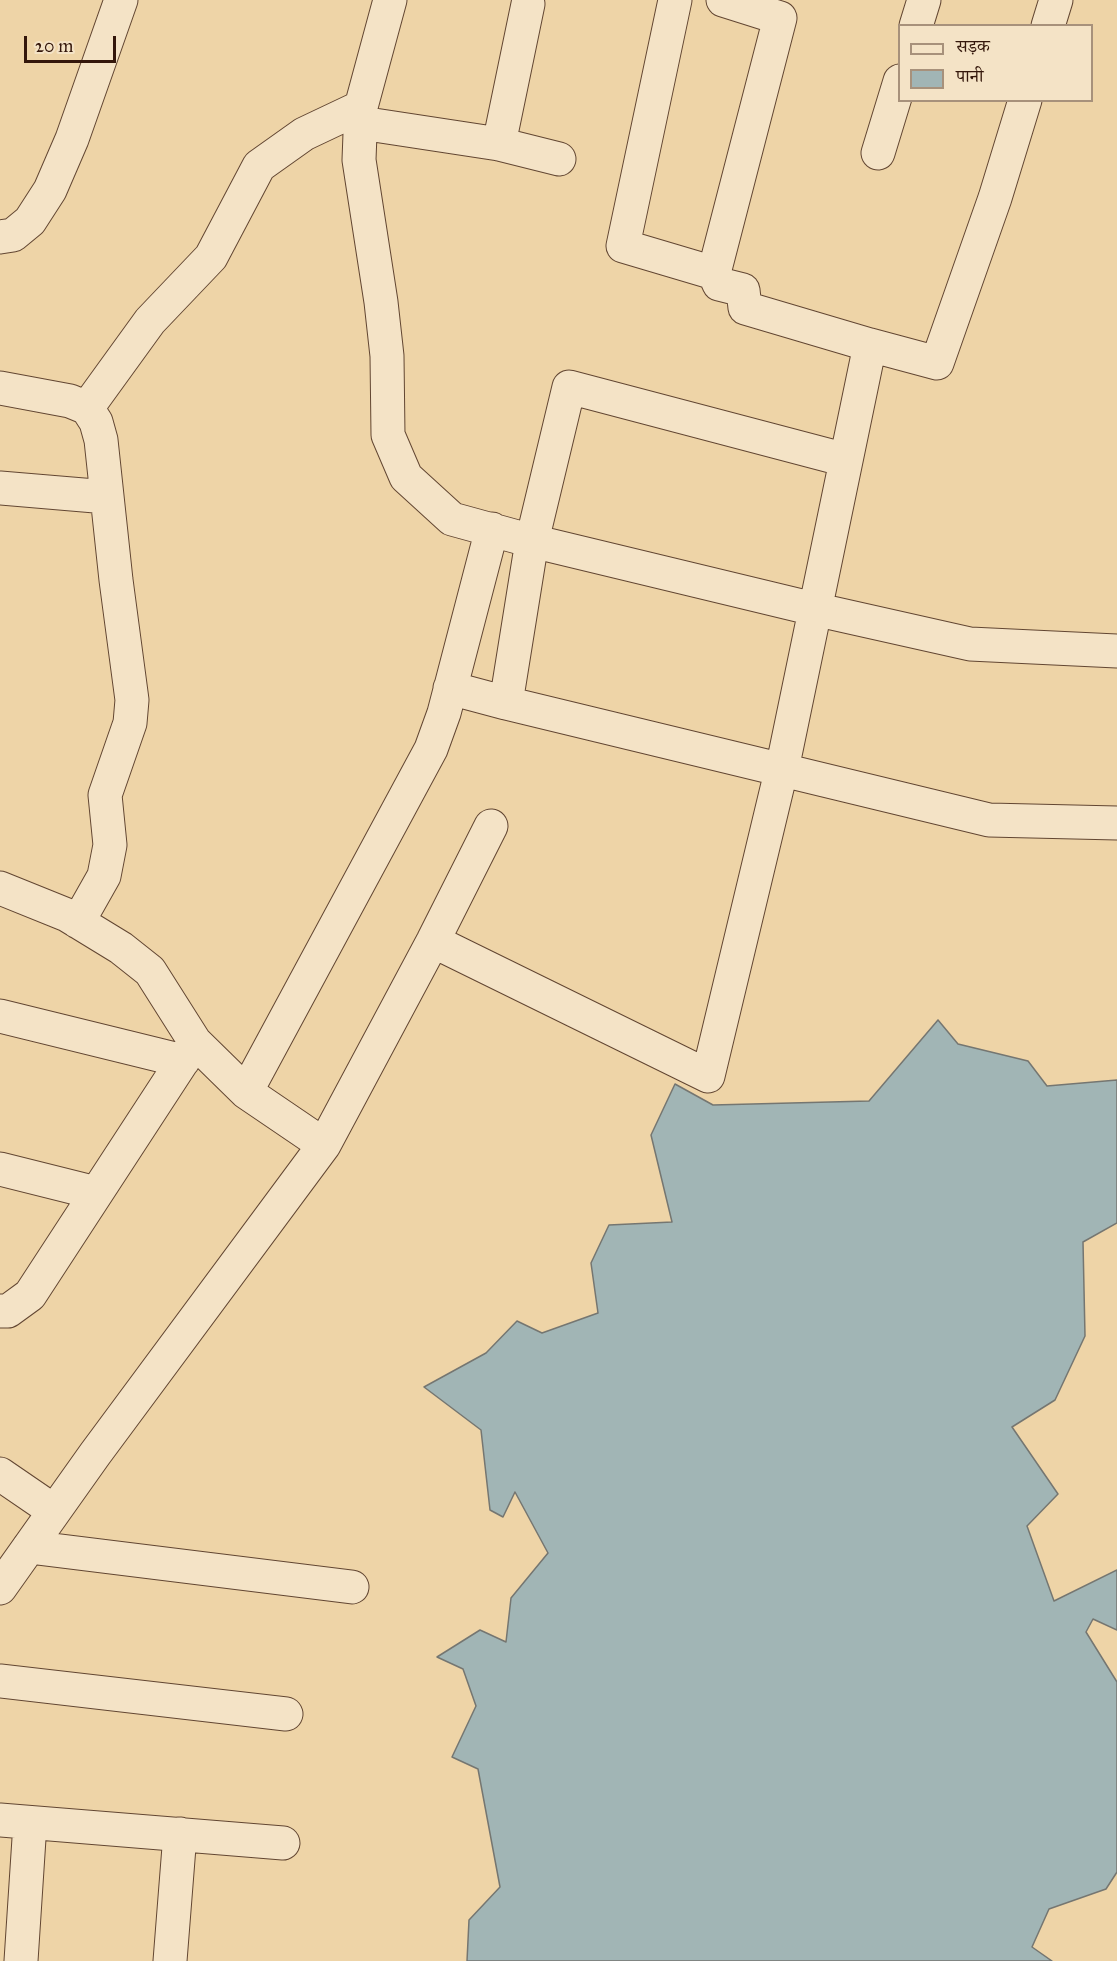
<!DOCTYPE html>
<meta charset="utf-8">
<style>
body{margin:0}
#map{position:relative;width:1117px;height:1961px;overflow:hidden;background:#eed4a7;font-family:"IM FELL Great Primer","Noto Serif Devanagari",serif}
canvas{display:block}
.legend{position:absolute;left:898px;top:24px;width:195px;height:78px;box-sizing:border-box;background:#f4e3c6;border:2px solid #a7917b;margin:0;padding:8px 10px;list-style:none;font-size:18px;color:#34170b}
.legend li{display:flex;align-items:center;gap:12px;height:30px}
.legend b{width:30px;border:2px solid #a7917b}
.scale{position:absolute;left:24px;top:36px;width:92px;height:27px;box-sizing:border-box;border:3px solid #34170b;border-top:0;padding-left:8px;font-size:18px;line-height:21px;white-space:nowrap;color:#34170b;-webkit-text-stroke:4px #f4e3c6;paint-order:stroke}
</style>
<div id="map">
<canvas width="1117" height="1961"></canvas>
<ul class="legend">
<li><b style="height:8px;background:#f4e3c6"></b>सड़क</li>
<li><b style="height:16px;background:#a1b5b5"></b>पानी</li>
</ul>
<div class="scale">20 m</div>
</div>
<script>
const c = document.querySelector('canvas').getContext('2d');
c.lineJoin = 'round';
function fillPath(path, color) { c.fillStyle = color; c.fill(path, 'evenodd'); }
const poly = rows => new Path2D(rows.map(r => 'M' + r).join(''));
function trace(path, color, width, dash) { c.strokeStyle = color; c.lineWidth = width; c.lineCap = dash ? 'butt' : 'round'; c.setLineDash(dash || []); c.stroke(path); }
const water = poly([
 [938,1020,958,1044,1028,1061,1047,1086,1117,1080,1117,1223,1083,1242,1085,1336,1055,1400,1012,1427,1058,1494,1027,1526,1054,1601,1117,1570,1117,1630,1093,1619,1086,1632,1117,1682,1117,1872,1106,1889,1049,1909,1032,1947,1052,1961,467,1961,469,1920,500,1887,478,1769,452,1757,476,1706,463,1669,437,1657,480,1630,506,1642,511,1598,548,1553,515,1492,503,1517,490,1510,481,1430,424,1387,486,1353,517,1321,542,1333,598,1313,591,1263,609,1225,672,1222,651,1135,675,1084,713,1105,869,1101,938,1020]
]);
fillPath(water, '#a1b5b5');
trace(water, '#757671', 1.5);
const minor = poly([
 [675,0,623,246,714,273,719,284,743,290,745,308,870,345],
 [916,26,924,0],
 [1048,26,1056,0],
 [361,107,359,160,381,302,387,356,388,435,406,477,452,519,532,541,814,609,970,644,1117,651],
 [361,123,499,144,559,159],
 [499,144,528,4],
 [878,153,900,81],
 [0,237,13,235,30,221,50,190,72,139,121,0],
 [714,273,780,18,723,0],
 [0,388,70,401,87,408,96,422,101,440,116,580,132,700,130,723,105,795,110,845,104,876,78,922],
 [87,408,150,321,211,257,259,166,304,134,361,107,390,0],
 [0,488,107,497],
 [450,688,506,703,989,820,1117,823],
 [506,703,532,541,569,387,846,460],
 [0,888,67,915,121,948,150,971,195,1042,246,1092,324,1145],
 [433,941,708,1076,785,755,870,345,937,363,995,198,1025,100],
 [0,1016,183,1061],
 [246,1092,431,749,444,713,492,529],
 [0,1169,96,1193],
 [0,1311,8,1311,30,1295,195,1042],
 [0,1474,54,1511],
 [29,1547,352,1587],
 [0,1588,95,1454,324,1145,433,941,491,826],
 [0,1681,286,1714],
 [0,1820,283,1843],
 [21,1961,30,1823],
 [170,1961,180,1834]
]);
trace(minor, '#624632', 35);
trace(minor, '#f4e3c6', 33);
</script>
